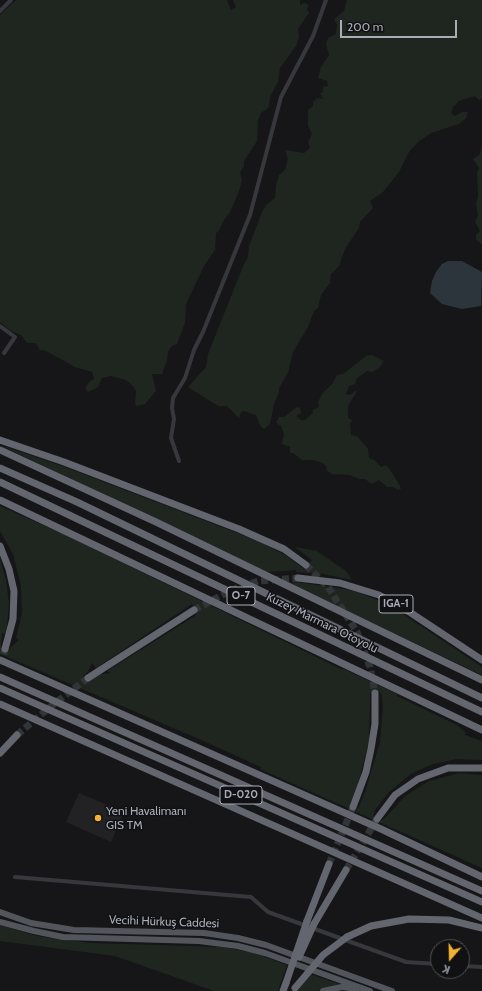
<!DOCTYPE html>
<meta charset="utf-8">
<style>
body{margin:0}
#map{position:relative;width:482px;height:991px;overflow:hidden;background:#161618;font-family:Cabin,sans-serif}
canvas{display:block}
.north{position:absolute;left:430px;top:939px;width:40px;height:40px;box-sizing:border-box;background:#111113;border:1px solid #4d4f55;border-radius:50%;rotate:200deg;font-size:11px;font-weight:700;line-height:16px;text-align:center;color:#a8adb8}
.north::after{content:'';display:block;margin:auto;width:14px;height:18px;background:#f2b134;clip-path:polygon(50% 0,100% 100%,50% 72%,0 100%)}
.scale{position:absolute;left:340px;top:20px;width:117px;height:18px;box-sizing:border-box;border:2px solid #a8adb8;border-top:0;padding-left:5px;font-size:12px;line-height:14px;white-space:nowrap;color:#a8adb8;-webkit-text-stroke:3px #111113;paint-order:stroke}
</style>
<div id="map">
<canvas width="482" height="991"></canvas>
<div class="north">K</div>
<div class="scale">200 m</div>
</div>
<script>
const c = document.querySelector('canvas').getContext('2d');
c.lineJoin = 'round';
function fillPath(path, color) { c.fillStyle = color; c.fill(path, 'evenodd'); }
const poly = rows => new Path2D(rows.map(r => 'M' + r).join(''));
function trace(path, color, width, dash) { c.strokeStyle = color; c.lineWidth = width; c.lineCap = dash ? 'butt' : 'round'; c.setLineDash(dash || []); c.stroke(path); }
function write(font, color, halo, rows, align = 'center') {
  c.font = font + ' Cabin,sans-serif'; c.lineWidth = 3; c.setLineDash([]); c.textBaseline = 'middle'; c.strokeStyle = halo; c.fillStyle = color; for (const [text, x, y, turn = 0] of rows) {
    c.save(); c.translate(x, y); c.rotate((+turn || 0) * Math.PI / 180); c.textAlign = isNaN(turn) ? turn : align; if (halo) c.strokeText(text, 0, 0); c.fillText(text, 0, 0); c.restore();
  }
}
fillPath(poly([
 [79,793,124,812,111,842,66,822]
]), '#222225');
fillPath(poly([
 [16,0,227,0,231,10,236,7,233,0,300,0,300,5,304,3,309,5,307,9,309,13,298,29,299,37,296,46,280,68,278,82,270,97,269,106,267,109,261,113,258,120,257,141,244,161,244,166,240,173,242,180,239,191,230,212,224,220,219,231,216,233,215,250,204,266,186,304,185,323,177,344,172,346,168,352,167,360,162,374,152,374,156,391,145,404,137,406,135,404,136,391,133,386,126,380,111,376,102,378,98,387,88,392,85,388,89,382,94,379,92,372,75,367,46,351,40,350,36,343,27,343,21,335,11,331,0,322,0,15],
 [347,0,482,0,482,99,479,100,475,96,459,101,453,107,451,113,455,116,462,112,468,112,466,118,459,124,431,133,418,142,409,152,399,172,383,192,370,201,373,208,360,222,359,228,345,249,339,266,331,274,330,283,321,295,318,308,314,311,308,327,293,352,288,373,279,388,279,392,274,404,270,424,264,429,261,427,256,415,244,411,241,412,239,418,227,406,218,406,188,387,206,367,208,354,244,264,248,257,249,246,262,212,266,205,275,198,276,185,279,175,285,170,288,159,285,150,304,153,310,148,308,142,312,134,308,126,308,110,313,106,313,102,317,98,323,99,320,93,323,92,323,87,328,86,327,81,318,78,319,74,321,67,329,55,326,44,328,38,336,34,337,25,334,19,344,11],
 [482,144,482,244,476,240,476,235,480,231,475,222,478,215,476,204,478,196,477,172,479,168,473,159,480,154],
 [372,355,384,361,379,368,372,372,367,371,363,374,357,378,355,384,349,386,346,394,350,395,355,391,357,391,348,406,348,418,352,420,350,424,351,435,357,436,368,449,369,458,374,460,381,467,386,465,389,468,400,486,401,489,398,490,393,487,387,487,379,480,372,484,365,479,359,479,350,475,332,474,326,470,327,467,323,463,313,460,302,460,293,453,290,453,290,447,282,444,284,434,281,426,276,423,279,417,284,417,297,407,300,408,301,413,296,416,301,420,305,420,313,413,313,410,319,407,318,402,322,394,332,384,337,375,343,374,366,356],
 [0,445,62,466,258,541,285,555,304,569,312,560,295,547,317,551,346,571,352,580,323,574,296,572,296,570,266,572],
 [0,506,70,537,341,669,344,669,397,694,397,696,457,725,466,733,465,735,482,741,482,760,456,759,430,765,411,774,389,792,375,810,373,817,380,821,384,819,405,796,429,781,459,773,482,775,482,868,260,769,261,767,199,739,0,654,0,559,6,580,9,603,7,626,5,634,2,633,1,647,8,650,19,640,16,638,22,613,21,586,13,554,0,531],
 [192,604,196,612,195,616,107,671,111,673,101,674,91,679,83,676,88,672,92,663,96,668],
 [380,692,382,696,383,707,380,742,366,789,359,807,356,809,356,793,369,740,370,693],
 [296,582,344,589,358,592,391,606,482,667,482,675,290,584,290,583],
 [0,925,37,936,91,943,222,947,255,953,287,965,278,991,214,991,115,956,0,941],
 [310,974,339,984,339,985,318,991,298,991]
]), '#1e261f');
fillPath(poly([
 [448,261,462,261,482,272,481,306,462,309,442,304,430,293,432,281,436,272,442,264]
]), '#2c353c');
trace(poly([
 [306,565,328,587,357,632,370,667,375,693],
 [194,610,232,590,259,581,298,578],
 [0,664,5,649],
 [17,735,50,707,88,678],
 [329,864,353,807],
 [346,870,377,819]
]), '#333438', 7, [7, 3.5]);
trace(poly([
 [0,11,11,0],
 [0,326,15,337,4,353],
 [179,461,171,438,174,419,172,408,173,398,185,378,194,350,203,332,250,215,281,97,313,36,326,0],
 [15,877,251,897,268,912,406,962,438,964],
 [462,966,482,967]
]), '#37383d', 4);
trace(poly([
 [0,912,31,923,74,930,204,933,238,938,266,945,392,991],
 [0,922,34,931,63,937,199,941,238,946,265,953,370,991],
 [323,991,342,987,357,989]
]), '#53555c', 6);
trace(poly([
 [0,440,64,462,239,529,284,549,306,565],
 [0,450,156,522,482,680],
 [0,468,77,502,482,698],
 [0,482,482,712],
 [0,500,482,730],
 [0,546,9,569,14,591,13,619,5,649],
 [298,578,340,583,379,595,411,613,482,660],
 [0,660,381,829,482,877],
 [0,677,482,891],
 [88,678,194,610],
 [0,688,482,902],
 [0,704,482,918],
 [0,753,17,735],
 [353,807,366,772,371,749,375,724,375,693],
 [377,819,395,795,418,779,448,768,482,768],
 [307,921,329,864],
 [314,924,346,870],
 [347,937,371,926,409,919,449,920,482,928],
 [283,991,286,983]
]), '#63666e', 7);
trace(poly([
 [299,957,314,924],
 [286,983,307,921],
 [295,988,323,955,347,937]
]), '#63666e', 7);
for (const [x, y, r, color] of [
 [98,818,4,"#f2b134"]
]) { const dot = new Path2D(); dot.arc(x, y, r, 0, 2 * Math.PI); c.fillStyle = color; c.fill(dot); trace(dot, '#111113', 1.5); }
for (const [x, y, w] of [
 [241,596,28],
 [396,604,34],
 [241,795,42]
]) { const box = new Path2D(); box.roundRect(x - w / 2, y - 9, w, 18, 3); c.fillStyle = '#111113'; c.fill(box); trace(box, '#a8adb8', 1); }
write('bold 11px', '#a8adb8', null, [
 ["O-7",241,596],
 ["IGA-1",396,604],
 ["D-020",241,795]
]);
write('12px', '#a8adb8', '#111113', [
 ["Kuzey Marmara Otoyolu",322,623,26],
 ["Vecihi Hürkuş Caddesi",164,922,2]
]);
write('12px', '#a8adb8', '#111113', [
 ["Yeni Havalimanı",106,811],
 ["GIS TM",106,825]
], 'left');
</script>
